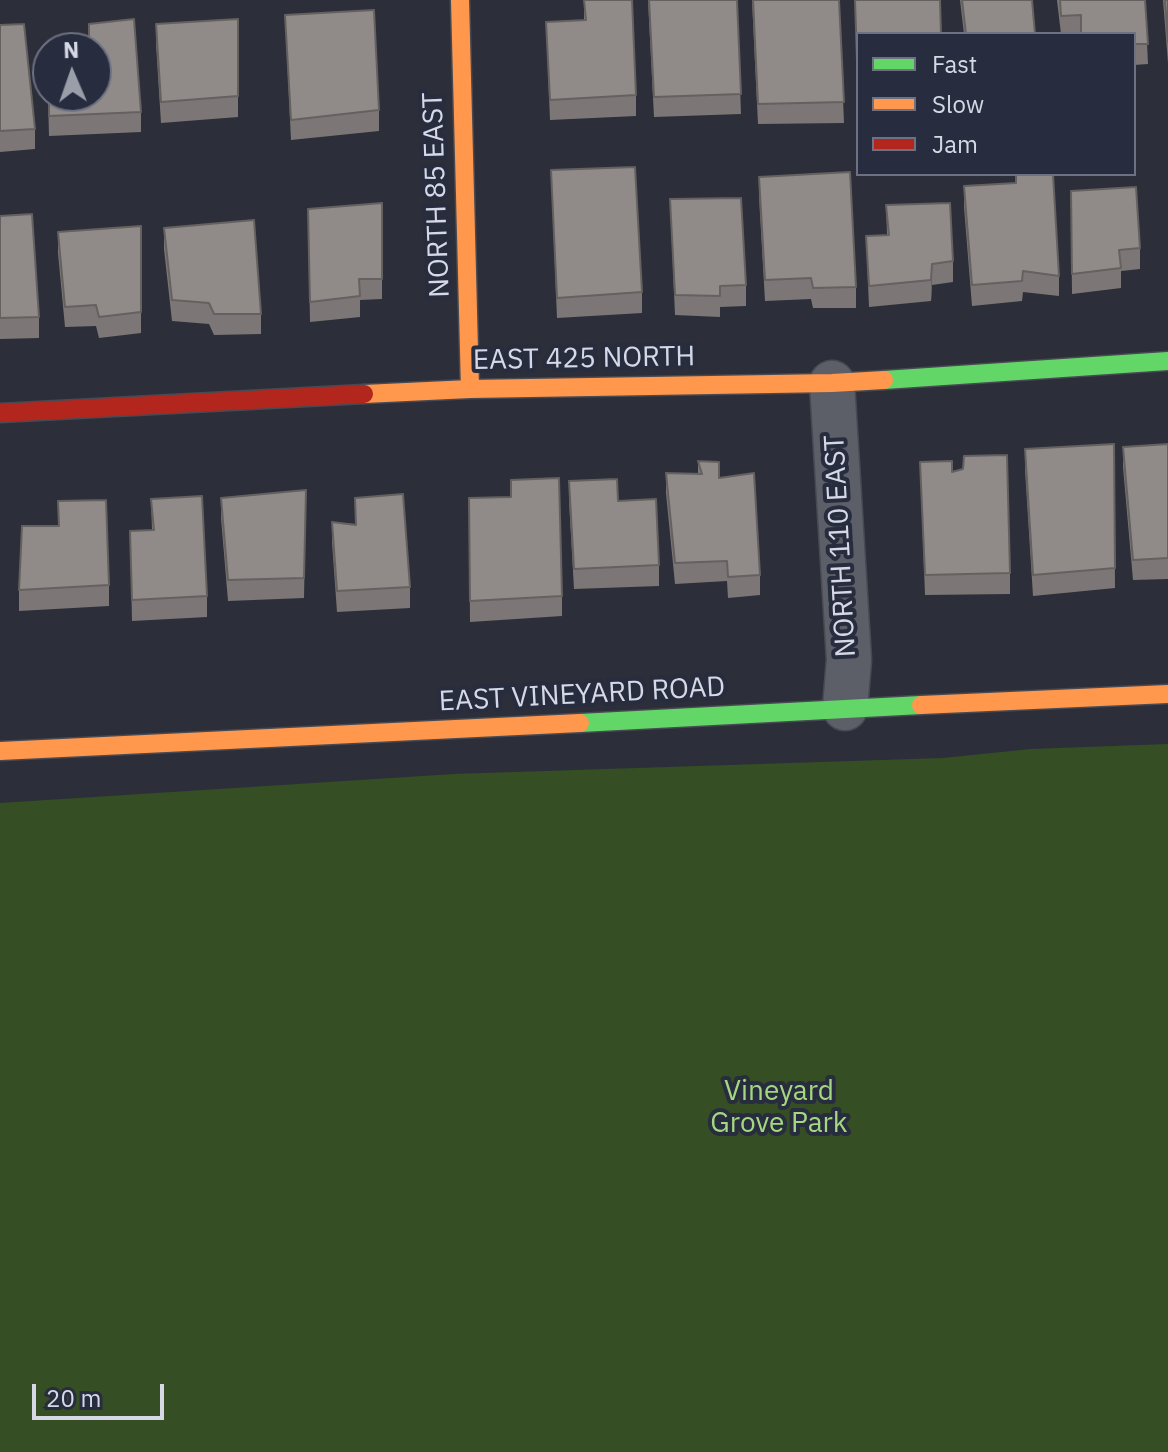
<!DOCTYPE html>
<style>
body{margin:0}
#map{position:relative;width:1168px;height:1452px;overflow:hidden;background:#2c2f39;font-family:"IBM Plex Sans",sans-serif}
canvas{display:block}
.legend{position:absolute;left:856px;top:32px;width:280px;height:144px;box-sizing:border-box;background:#272c3e;border:2px solid #6d7181;margin:0;padding:10px 14px;list-style:none;font-size:24px;color:#d6d9e5}
.legend li{display:flex;align-items:center;gap:16px;height:40px}
.legend b{width:40px;border:2px solid #6d7181}
.north{position:absolute;left:32px;top:32px;width:80px;height:80px;box-sizing:border-box;background:#272c3e;border:2px solid #6d7181;border-radius:50%;rotate:358deg;font-size:22px;font-weight:700;line-height:32px;text-align:center;color:#d6d9e5}
.north::after{content:'';display:block;margin:auto;width:28px;height:36px;background:#9a9ea9;clip-path:polygon(50% 0,100% 100%,50% 72%,0 100%)}
.scale{position:absolute;left:32px;top:1384px;width:132px;height:36px;box-sizing:border-box;border:4px solid #d6d9e5;border-top:0;padding-left:10px;font-size:24px;line-height:28px;white-space:nowrap;color:#d6d9e5;-webkit-text-stroke:6px #272c3e;paint-order:stroke}
</style>
<div id="map">
<canvas width="1168" height="1452"></canvas>
<ul class="legend">
<li><b style="height:10px;background:#63d668"></b>Fast</li>
<li><b style="height:10px;background:#ff974d"></b>Slow</li>
<li><b style="height:10px;background:#b3261e"></b>Jam</li>
</ul>
<div class="north">N</div>
<div class="scale">20 m</div>
</div>
<script>
const c = document.querySelector('canvas').getContext('2d');
c.lineJoin = 'round';
function fillPath(path, color) { c.fillStyle = color; c.fill(path, 'evenodd'); }
const poly = rows => new Path2D(rows.map(r => 'M' + r).join(''));
function trace(path, color, width, dash) { c.strokeStyle = color; c.lineWidth = width; c.lineCap = dash ? 'butt' : 'round'; c.setLineDash(dash || []); c.stroke(path); }
function write(font, color, halo, rows, align = 'center') {
  c.font = font + ' "IBM Plex Sans",sans-serif'; c.lineWidth = 8; c.setLineDash([]); c.textBaseline = 'middle'; c.strokeStyle = halo; c.fillStyle = color; for (const [text, x, y, turn = 0] of rows) {
    c.save(); c.translate(x, y); c.rotate((+turn || 0) * Math.PI / 180); c.textAlign = isNaN(turn) ? turn : align; if (halo) c.strokeText(text, 0, 0); c.fillText(text, 0, 0); c.restore();
  }
}
fillPath(poly([
 [1168,744,1168,1452,0,1452,0,803,454,774,943,758,1031,749]
]), '#364e24');
const street = poly([
 [832,383,849,660,845,708]
]);
const fast = poly([
 [884,380,1168,361],
 [580,723,921,705]
]);
const slow = poly([
 [460,0,470,389],
 [364,394,470,389,832,383,884,380],
 [921,705,1168,694],
 [0,751,580,723]
]);
const jam = poly([
 [0,413,364,394]
]);
trace(street, '#484a53', 47);
trace(fast, '#484a53', 21);
trace(slow, '#484a53', 21);
trace(jam, '#484a53', 21);
trace(street, '#5d5f68', 44);
trace(fast, '#63d668', 18);
trace(slow, '#ff974d', 18);
trace(jam, '#b3261e', 18);
fillPath(poly([
 [584,0,636,95,636,116,550,120,546,22,584,20],
 [648,0,737,0,741,114,654,117],
 [752,0,839,0,844,123,758,124],
 [960,0,1032,0,1035,34,964,34],
 [1057,0,1145,0,1148,64,1134,65,1134,34,1061,34],
 [1163,0,1168,0,1168,63],
 [285,15,379,110,379,131,291,140],
 [156,24,238,96,238,117,161,123,156,44],
 [0,25,35,129,35,149,0,152],
 [48,96,141,112,141,132,49,136],
 [551,170,642,292,642,313,557,318],
 [759,177,856,287,856,308,813,308,811,299,765,301,759,197],
 [964,186,1059,276,1059,296,1023,292,1022,301,972,306,964,207],
 [1071,191,1140,248,1140,269,1121,271,1121,288,1072,294],
 [670,199,746,285,746,306,720,307,720,317,675,315],
 [382,203,382,299,360,300,360,317,310,322,308,209],
 [886,205,953,261,953,282,932,285,931,301,869,307,866,236,887,235],
 [0,216,39,317,39,338,0,339],
 [141,226,141,333,99,338,96,326,65,327,58,253,58,232],
 [164,228,261,314,261,334,214,335,209,324,172,321,164,249],
 [1114,444,1115,588,1033,596,1025,470,1025,449],
 [1168,444,1168,579,1133,580,1123,467,1123,447],
 [698,461,719,478,760,575,760,595,728,598,727,581,675,584,666,493,666,473,698,474],
 [920,462,952,472,1010,573,1010,594,925,595],
 [569,481,618,501,659,565,659,586,574,589,569,501],
 [306,490,304,598,228,601,221,518,221,498],
 [355,498,410,587,410,608,337,612,332,542,332,522,355,524],
 [469,498,562,596,562,616,470,622],
 [151,499,207,596,207,617,132,621,130,531,152,530],
 [58,501,109,585,109,606,19,611,19,590,58,526]
]), '#7c7776');
fillPath(poly([
 [932,264,932,285,931,301,931,280]
]), '#656160');
const building = poly([
 [584,0,632,0,636,95,550,100,546,22,586,20,584,0],
 [649,0,737,0,741,94,654,97,649,0],
 [753,0,839,0,844,102,758,104,753,0],
 [855,0,940,0,941,34,858,34,858,91,855,0],
 [962,0,1032,0,1035,34,966,34,962,0],
 [1060,0,1145,0,1148,44,1134,44,1134,34,1081,34,1081,15,1061,16,1060,0],
 [1165,0,1168,0,1168,42,1165,0],
 [374,10,379,110,291,120,285,15,374,10],
 [134,19,141,112,49,116,49,96,96,96,96,48,48,48,48,52,48,44,89,42,89,24,134,19],
 [238,19,238,96,161,102,156,24,238,19],
 [24,24,35,129,0,131,0,25,24,24],
 [635,167,642,292,557,298,551,170,635,167],
 [850,172,856,287,813,288,811,278,765,280,759,177,850,172],
 [1016,174,1053,174,1059,276,1023,271,1022,281,972,285,964,186,1016,183,1016,174],
 [1136,187,1140,248,1119,250,1121,268,1072,274,1071,191,1136,187],
 [741,198,746,285,720,286,720,296,675,295,670,199,741,198],
 [382,203,382,279,359,279,360,296,310,302,308,209,382,203],
 [950,203,953,261,932,264,931,280,869,286,866,236,889,235,886,205,950,203],
 [32,214,39,317,0,318,0,216,32,214],
 [254,220,261,314,214,314,209,303,172,300,164,228,254,220],
 [141,226,141,312,99,317,96,305,65,307,58,232,141,226],
 [1114,444,1115,568,1033,575,1025,449,1114,444],
 [1168,444,1168,558,1133,560,1123,447,1168,444],
 [1007,455,1010,573,925,575,920,462,952,461,952,472,963,469,964,456,1007,455],
 [698,461,719,462,719,478,754,473,760,575,728,577,727,561,675,563,666,473,702,474,698,461],
 [559,478,562,596,470,601,469,498,511,497,511,480,559,478],
 [617,479,618,501,656,499,659,565,574,569,569,481,617,479],
 [306,490,304,578,228,580,221,498,306,490],
 [403,494,410,587,337,591,332,522,356,525,355,498,403,494],
 [202,496,207,596,132,600,130,531,154,530,151,499,202,496],
 [106,500,109,585,19,590,22,526,59,526,58,501,106,500]
]);
fillPath(building, '#908a89');
trace(building, '#656160', 2);
write('28px', '#d6d9e5', '#272c3e', [
 ["NORTH 85 EAST",437,195,-92],
 ["EAST 425 NORTH",584,359,-1],
 ["NORTH 110 EAST",841,546,-93],
 ["EAST VINEYARD ROAD",582,695,-3]
]);
write('28px', '#a4d77f', '#272c3e', [
 ["Vineyard",779,1092],
 ["Grove Park",779,1124]
]);
</script>
